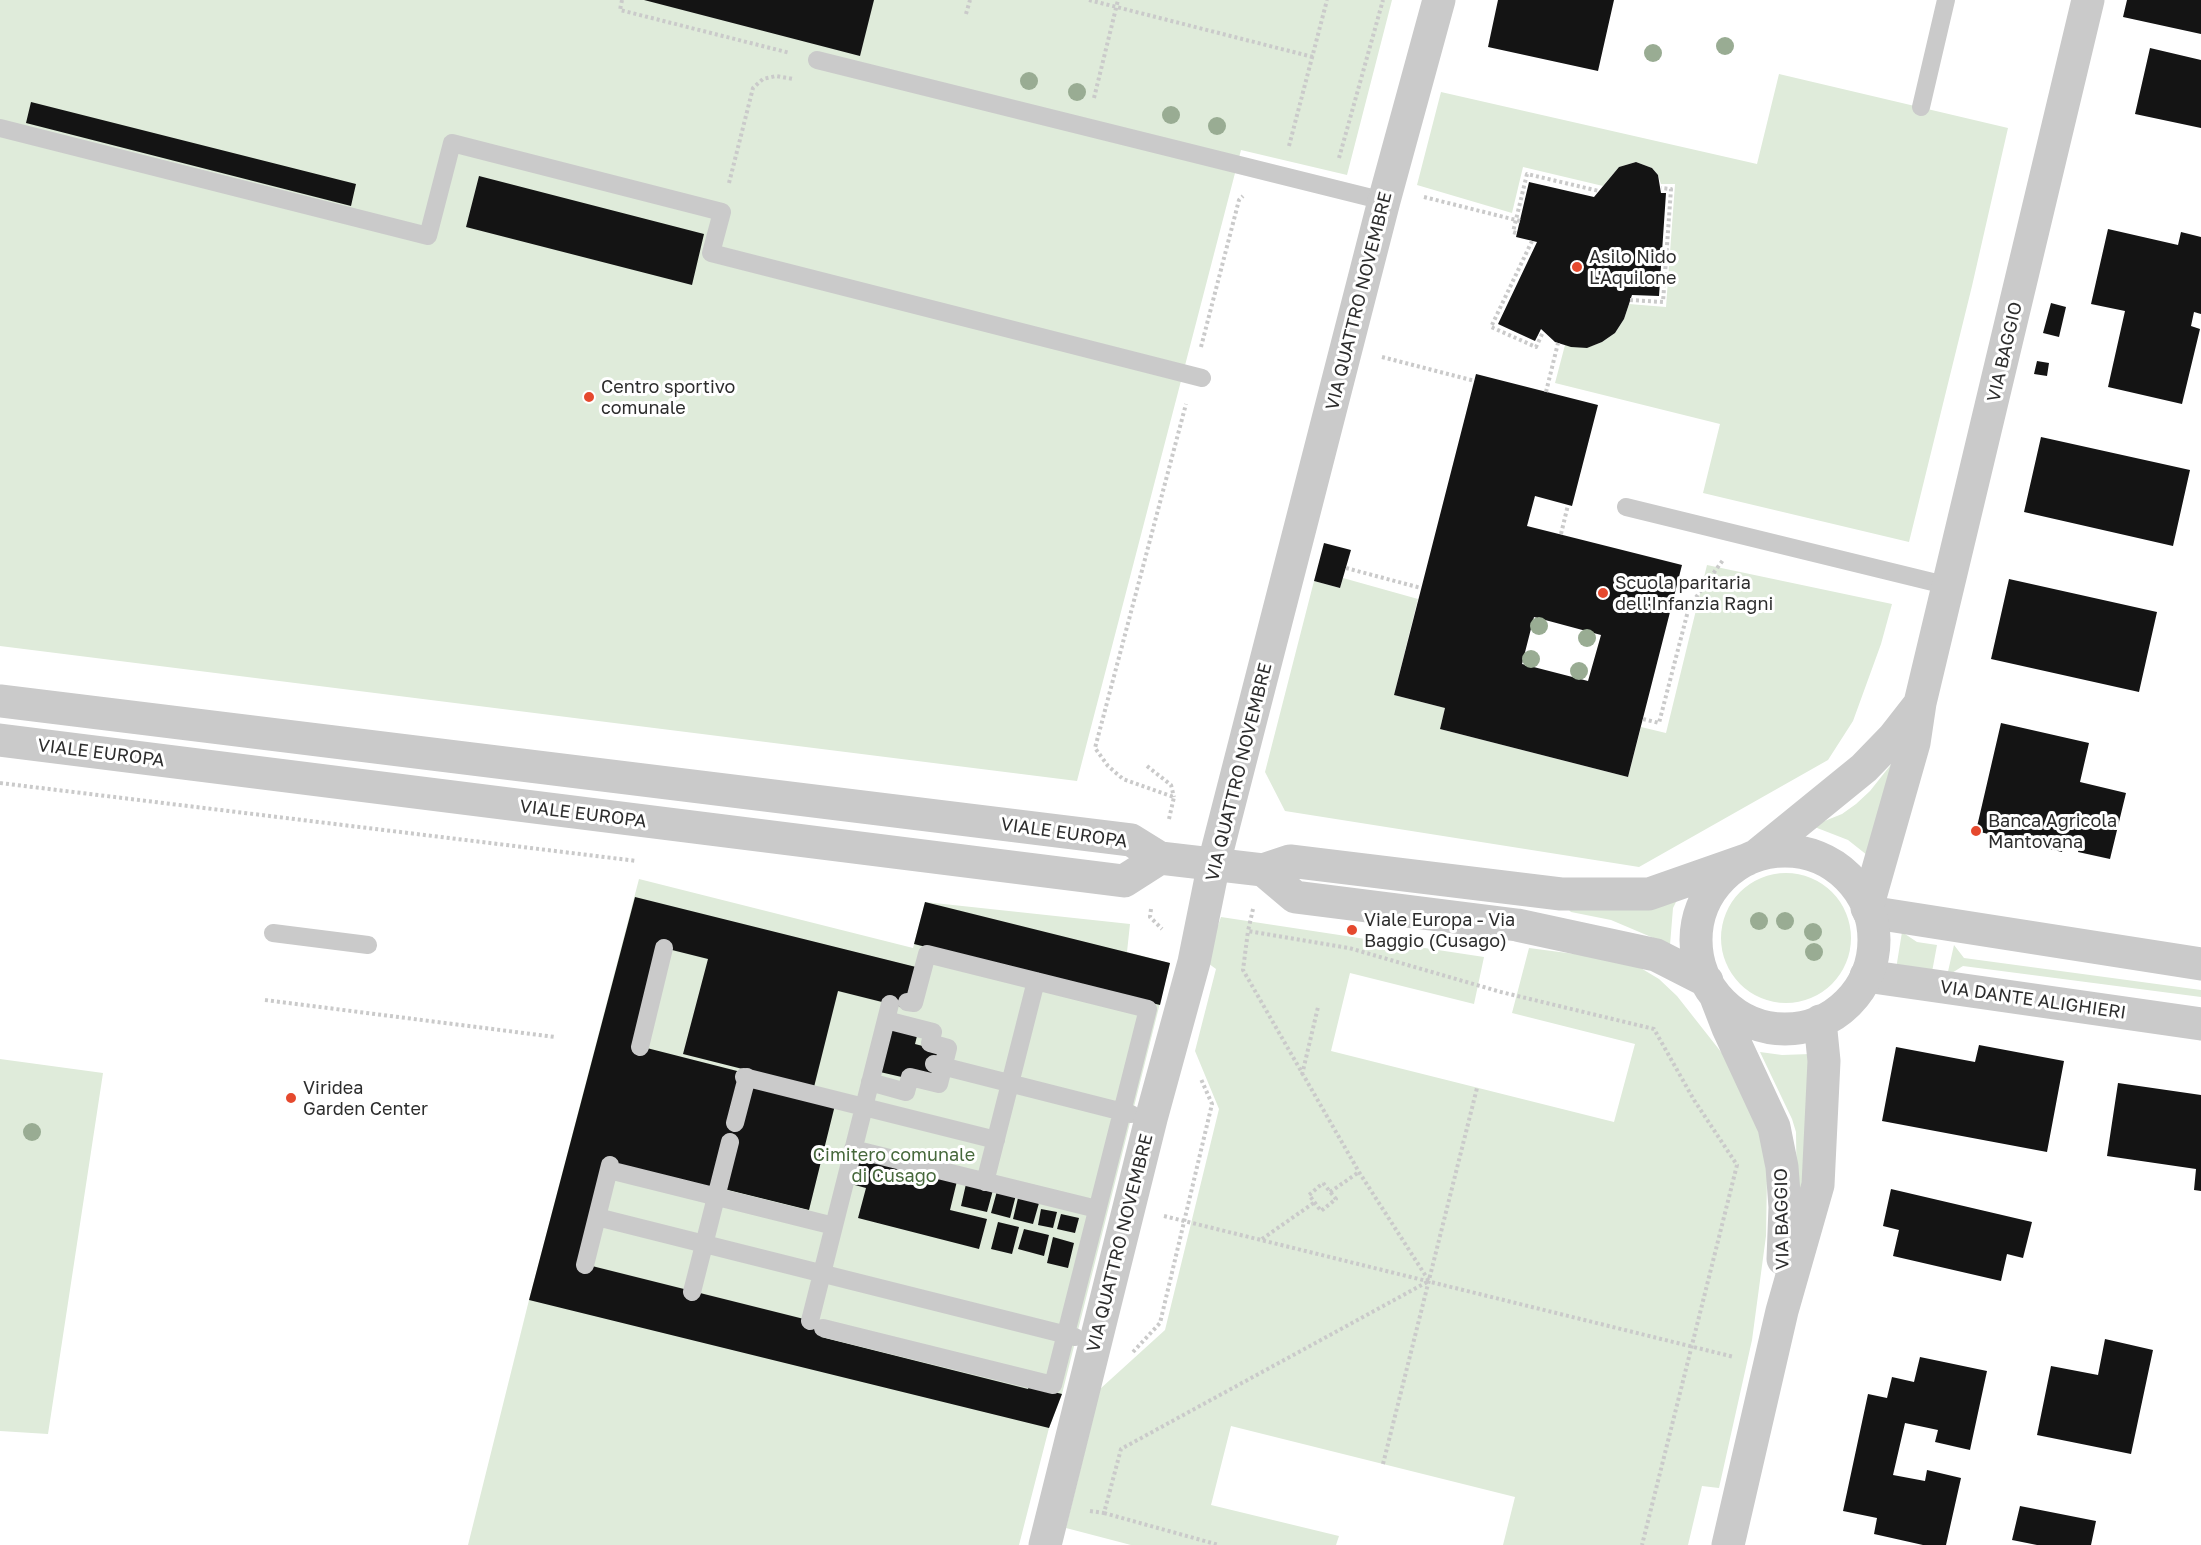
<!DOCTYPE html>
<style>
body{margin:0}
canvas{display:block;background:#fff}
</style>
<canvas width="2201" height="1545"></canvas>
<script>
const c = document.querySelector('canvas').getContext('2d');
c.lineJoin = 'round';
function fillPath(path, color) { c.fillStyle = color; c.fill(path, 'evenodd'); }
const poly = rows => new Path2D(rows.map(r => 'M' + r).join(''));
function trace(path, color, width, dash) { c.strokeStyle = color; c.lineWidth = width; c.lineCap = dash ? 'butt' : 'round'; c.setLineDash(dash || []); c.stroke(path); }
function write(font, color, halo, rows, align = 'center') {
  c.font = font + ' "Golos Text",sans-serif'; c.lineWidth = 6; c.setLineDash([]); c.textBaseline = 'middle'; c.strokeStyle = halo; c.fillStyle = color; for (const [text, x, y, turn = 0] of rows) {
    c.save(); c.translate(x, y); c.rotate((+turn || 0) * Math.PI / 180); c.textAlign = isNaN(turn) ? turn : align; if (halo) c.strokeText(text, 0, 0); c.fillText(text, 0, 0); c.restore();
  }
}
fillPath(poly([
 [0,0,1392,0,1347,175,1241,150,1077,781,0,646],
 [1779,74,2008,128,1972,286,1909,542,1703,493,1720,424,1555,383,1565,345,1586,348,1602,342,1615,333,1624,319,1629,304,1666,307,1675,184,1661,184,1658,175,1652,168,1636,162,1619,167,1603,186,1523,167,1512,213,1417,185,1441,92,1757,164],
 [1707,565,1892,604,1881,644,1853,721,1828,760,1639,867,1285,811,1265,772,1314,581,1340,588,1343,578,1418,599,1394,695,1445,708,1440,729,1628,777,1641,727,1666,733],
 [1897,757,1867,855,1848,840,1812,826,1842,814,1856,804,1870,791],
 '1721 938a65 65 0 1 1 130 0a65 65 0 1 1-130 0Z',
 [639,879,913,948,925,902,1130,924,1127,952,1170,963,1062,1394,1049,1428,1019,1545,468,1545,529,1300],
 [1677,900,1673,908,1670,945,1611,920,1571,912,1567,908],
 [1221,917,1484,957,1474,1004,1350,973,1331,1051,1614,1122,1635,1044,1512,1013,1529,948,1613,959,1639,967,1659,979,1677,996,1725,1057,1760,1130,1767,1176,1766,1236,1752,1340,1719,1488,1702,1486,1688,1545,1503,1545,1515,1497,1231,1426,1211,1505,1339,1536,1336,1545,1131,1545,1066,1528,1100,1389,1165,1330,1219,1109,1195,1051,1216,969,1205,961],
 [1902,932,1917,942,1937,945,1932,972,1896,969],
 [1954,945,1964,958,2201,990,2201,997,1963,966,1947,976],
 [1760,1052,1782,1055,1810,1054,1808,1155,1797,1210,1796,1132,1792,1119],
 [0,1059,103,1073,48,1434,0,1431]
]), '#dfebda');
fillPath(poly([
 [644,0,874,0,860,56],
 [1498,0,1614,0,1598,71,1488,47],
 [2127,0,2201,0,2201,34,2123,17],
 [2150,48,2201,60,2201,128,2135,114],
 [31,102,356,184,351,206,26,123],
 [1636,162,1652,168,1658,175,1661,193,1666,193,1659,296,1632,295,1624,319,1615,333,1602,342,1587,348,1571,347,1555,342,1541,329,1535,341,1498,324,1537,242,1516,237,1529,182,1594,197,1619,167],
 [479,176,704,234,692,285,466,227],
 [2108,229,2178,245,2181,232,2201,237,2201,314,2194,312,2191,326,2200,329,2182,404,2108,387,2125,311,2091,304],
 [2051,303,2066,307,2059,337,2043,333],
 [2037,361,2049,363,2047,376,2034,374],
 [1476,374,1598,405,1572,506,1535,496,1527,526,1682,565,1628,777,1440,729,1445,708,1394,695],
 [1534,617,1601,635,1588,681,1522,664],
 [2041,437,2190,470,2173,546,2024,512],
 [1324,543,1351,550,1340,588,1314,581],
 [2009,579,2157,612,2139,692,1991,659],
 [2001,723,2089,743,2080,782,2126,793,2110,859,2078,852,2080,841,2065,837,2062,852,1976,831],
 [635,897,916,967,906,1008,838,991,814,1087,683,1054,708,959,660,947,635,1045,745,1073,748,1080,836,1101,809,1210,720,1188,714,1191,605,1164,580,1263,824,1324,821,1337,1028,1389,1029,1386,1062,1394,1049,1428,529,1300],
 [925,902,1170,963,1160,1005,914,944],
 [891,1026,918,1032,915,1044,938,1050,931,1076,906,1078,880,1072],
 [1979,1045,2064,1061,2047,1152,1882,1121,1896,1047,1975,1062],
 [2118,1083,2201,1095,2201,1191,2194,1190,2196,1169,2107,1156],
 [858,1156,957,1181,950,1210,987,1219,979,1249,858,1218,866,1188,851,1184],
 [966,1184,993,1190,987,1212,961,1206],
 [1891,1189,2032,1222,2023,1258,2007,1254,2001,1281,1893,1256,1899,1230,1883,1226],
 [997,1191,1016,1195,1010,1218,991,1213],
 [1018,1198,1039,1203,1033,1224,1013,1219],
 [1041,1209,1057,1212,1053,1228,1038,1225],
 [1061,1214,1079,1218,1075,1233,1057,1229],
 [998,1222,1019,1227,1012,1254,991,1249],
 [1024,1229,1049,1235,1044,1256,1018,1249],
 [1053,1237,1074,1243,1068,1268,1047,1263],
 [2105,1339,2153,1350,2131,1454,2037,1435,2051,1366,2098,1375],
 [1920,1357,1987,1371,1970,1450,1935,1442,1938,1430,1905,1423,1893,1475,1925,1481,1927,1470,1961,1478,1946,1545,1923,1545,1874,1534,1877,1518,1843,1511,1868,1394,1887,1398,1892,1377,1914,1382],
 [2020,1506,2096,1521,2091,1545,2037,1545,2012,1540]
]), '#141414');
trace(poly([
 [622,0,620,10,790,53],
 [1089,0,1313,57],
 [966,14,970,0],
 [1094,98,1118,0],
 [1289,146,1327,0],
 [1339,158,1383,0],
 [729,183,753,88,763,79,776,76,793,79],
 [1424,197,1520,221],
 [1516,233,1513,232,1527,174,1599,191],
 [1532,241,1491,327,1536,347,1543,332],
 [1630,300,1663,302,1671,189,1661,188],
 [1201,347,1239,200,1243,196],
 [1382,357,1475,381],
 [1546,392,1558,343],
 [1561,534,1568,505],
 [1346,568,1421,588],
 [1689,607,1723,560],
 [1643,719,1659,723,1689,607,1673,603],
 [1147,766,1171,785,1174,797],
 [0,783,637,861],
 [1169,819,1174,797,1123,779,1108,766,1095,748,1186,404],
 [1151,909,1150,917,1162,929],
 [1253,909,1248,931,1349,948,1501,992,1654,1029,1694,1100,1737,1165,1642,1545],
 [265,1000,555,1037],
 [1302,1075,1318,1007],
 [1323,1183,1336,1199,1321,1211,1309,1195,1323,1183],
 [1330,1192,1359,1172],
 [1164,1216,1734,1357],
 [1262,1239,1315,1202],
 [1133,1352,1160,1323,1212,1104,1201,1079],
 [1383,1464,1477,1088],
 [1090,1511,1104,1513,1121,1449,1429,1281,1359,1172,1243,970,1248,931],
 [1104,1513,1219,1545]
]), '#cacaca', 4, [3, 3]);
trace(poly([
 [817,60,1384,201],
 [1921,107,1946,0],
 [0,128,428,236,452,143,722,212,711,253,1202,378],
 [1626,507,1949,586],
 [273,933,368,945],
 [640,1047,664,948],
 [934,1064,1131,1114],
 [744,1077,996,1140],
 [870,1082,906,1092,910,1077,939,1084,948,1048,930,1043,933,1032,886,1020],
 [735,1123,747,1077],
 [853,1149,1097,1209],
 [609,1170,834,1226],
 [985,1182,1036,981],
 [597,1217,1075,1337],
 [585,1265,610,1165],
 [692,1292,730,1142],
 [810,1321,890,1004],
 [823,1328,1053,1385,1148,1009,927,954,914,1003,907,1002]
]), '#cacaca', 18);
trace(poly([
 [1869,912,2201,964],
 [1866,976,2201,1024],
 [1045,1545,1151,1119,1194,962,1214,863,1384,201,1439,0]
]), '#cacaca', 33);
trace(poly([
 [0,701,1131,840,1160,858,1263,870,1290,861,1561,894,1649,894,1746,860],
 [0,740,1124,881,1160,858],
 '1696 940a89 89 0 1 1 178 0a89 89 0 1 1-178 0Z',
 [1757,855,1864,768,1894,737,1919,705],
 [1263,870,1295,897,1517,925,1656,955,1707,981],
 [1867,908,1914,743,1920,703,2088,0],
 [1716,997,1728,1028,1774,1127,1782,1167,1785,1207,1783,1259],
 [1728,1545,1782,1311,1818,1185,1824,1061,1820,1021]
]), '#cacaca', 33);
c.fillStyle = '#99ac93';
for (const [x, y] of [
 [1725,46],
 [1653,53],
 [1029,81],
 [1077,92],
 [1171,115],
 [1217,126],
 [1539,626],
 [1587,638],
 [1531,659],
 [1579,671],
 [1759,921],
 [1785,921],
 [1813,932],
 [1814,952],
 [32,1132]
]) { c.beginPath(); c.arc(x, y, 9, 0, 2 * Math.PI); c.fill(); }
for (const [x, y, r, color] of [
 [1577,267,6,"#e5492e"],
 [589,397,6,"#e5492e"],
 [1603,593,6,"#e5492e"],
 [1976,831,6,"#e5492e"],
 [1352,930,6,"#e5492e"],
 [291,1098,6,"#e5492e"]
]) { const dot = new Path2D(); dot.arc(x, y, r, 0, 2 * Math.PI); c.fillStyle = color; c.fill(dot); trace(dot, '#fff', 2); }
write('18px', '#2d2d2d', '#fff', [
 ["Asilo Nido",1589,257],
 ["L'Aquilone",1589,278],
 ["Centro sportivo",601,387],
 ["comunale",601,408],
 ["Scuola paritaria",1615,583],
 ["dell'Infanzia Ragni",1615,604],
 ["Banca Agricola",1988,821],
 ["Mantovana",1988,842],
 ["Viale Europa - Via",1364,920],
 ["Baggio (Cusago)",1364,941],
 ["Viridea",303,1088],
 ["Garden Center",303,1109]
], 'left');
write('18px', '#2d2d2d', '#fff', [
 ["VIA QUATTRO NOVEMBRE",1359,301,-76],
 ["VIA BAGGIO",2005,352,-77],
 ["VIALE EUROPA",101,753,7],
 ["VIA QUATTRO NOVEMBRE",1239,772,-76],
 ["VIALE EUROPA",583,814,7],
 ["VIALE EUROPA",1064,833,8],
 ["VIA DANTE ALIGHIERI",2033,1000,8],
 ["VIA BAGGIO",1782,1219,-91],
 ["VIA QUATTRO NOVEMBRE",1120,1243,-76]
]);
write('18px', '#46683b', '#fff', [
 ["Cimitero comunale",894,1155],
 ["di Cusago",894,1176]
]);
</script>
